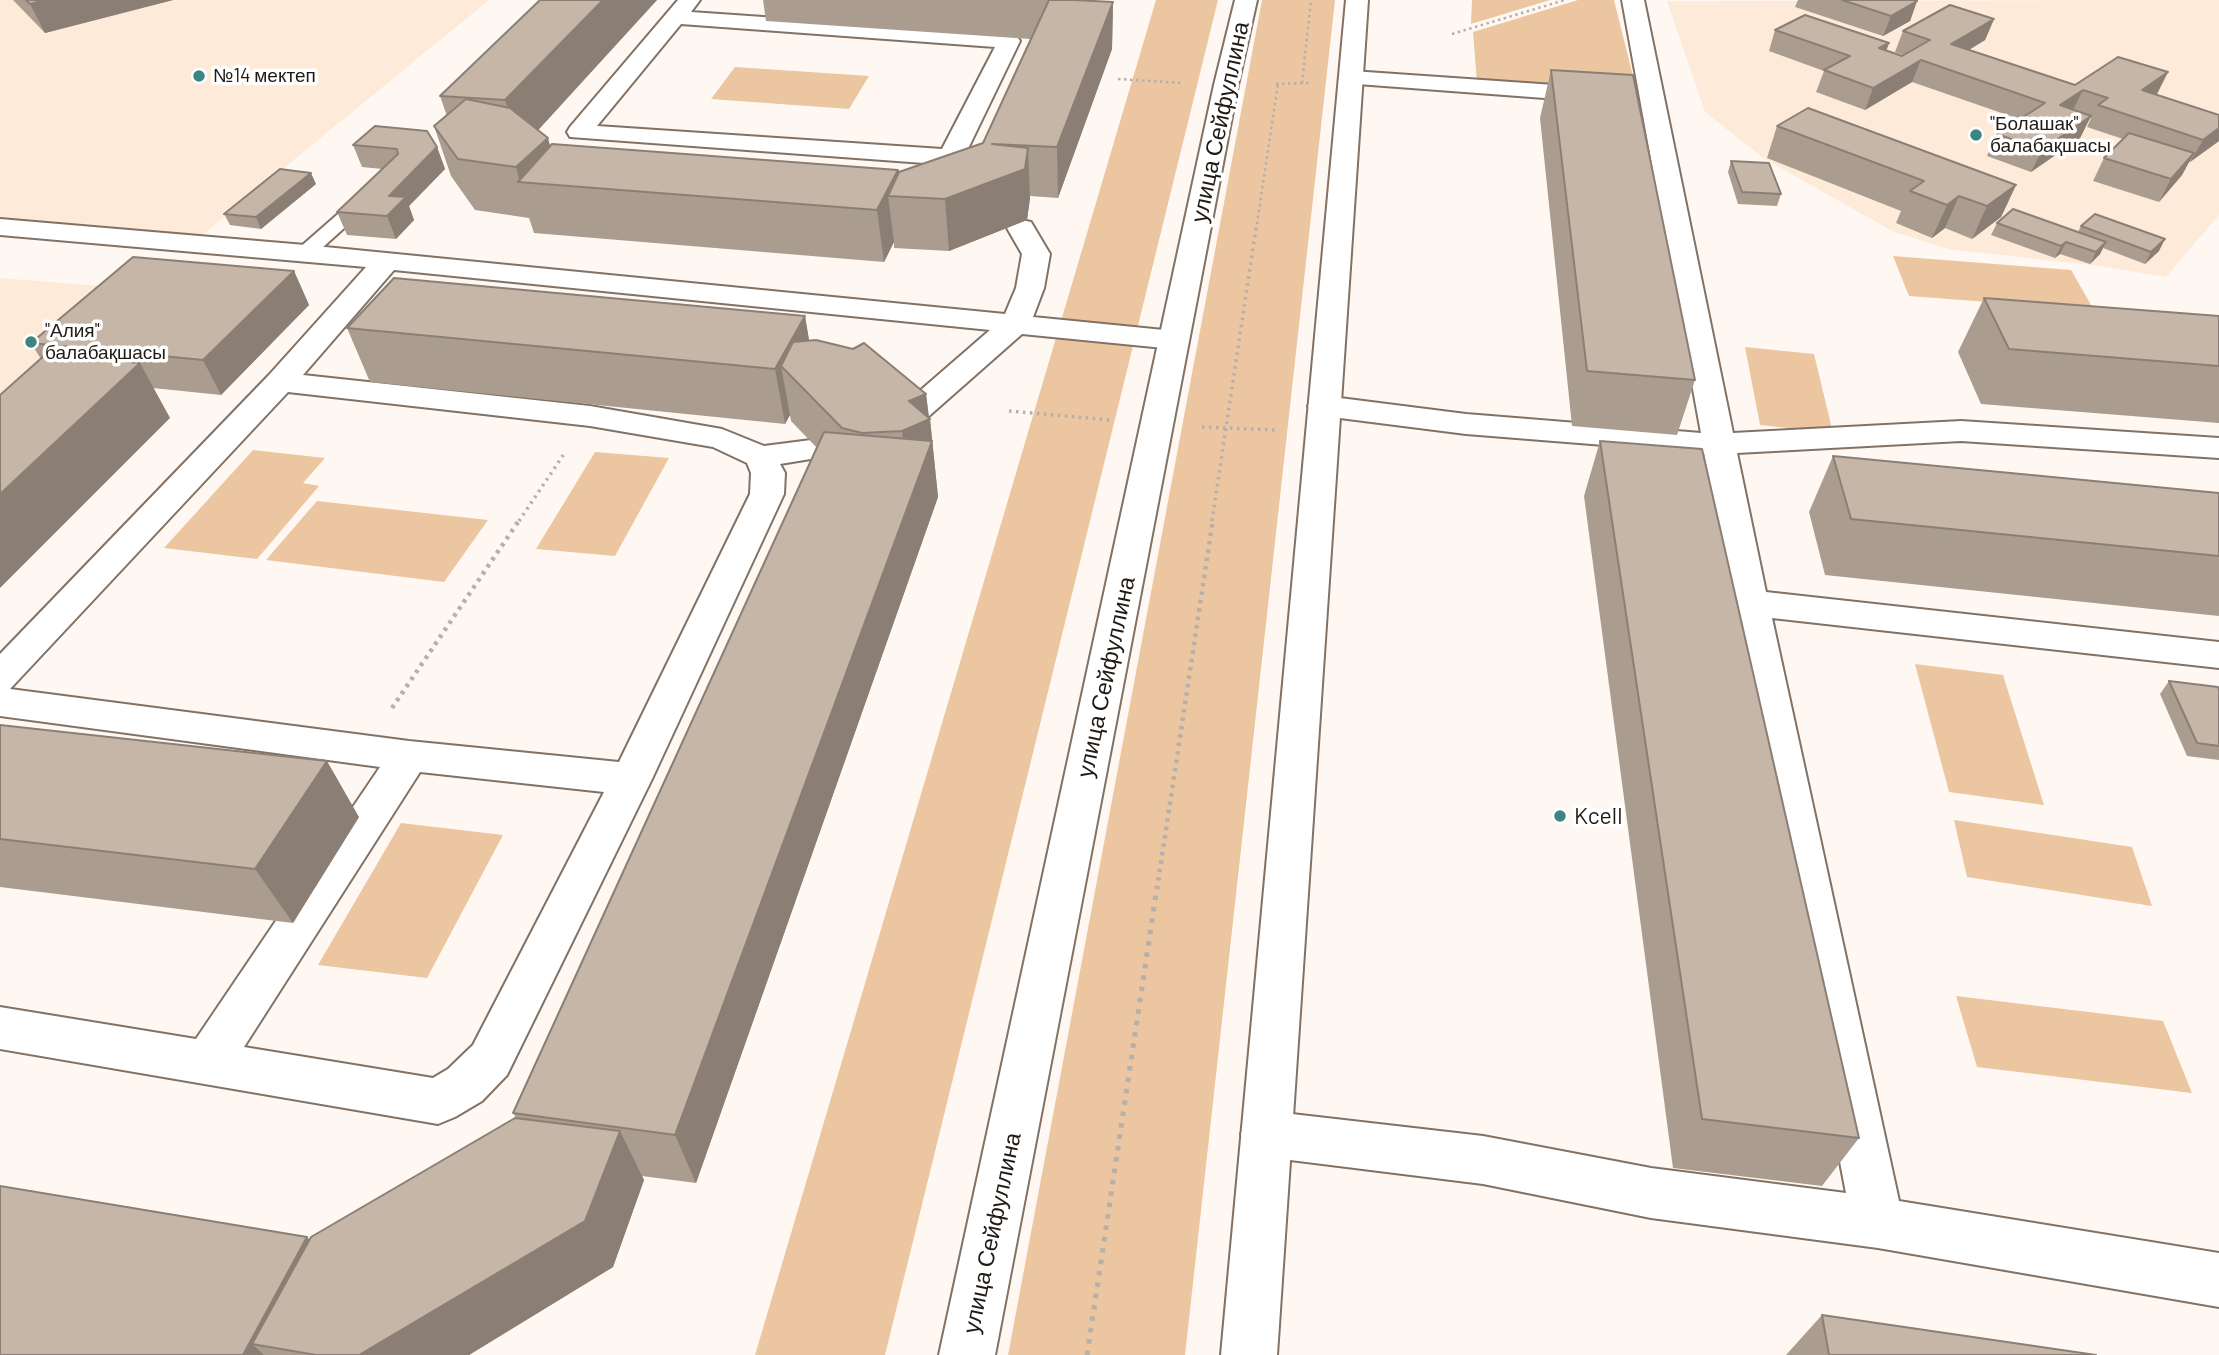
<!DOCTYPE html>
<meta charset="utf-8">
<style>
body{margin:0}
canvas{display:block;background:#fff8f2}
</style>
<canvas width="2219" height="1355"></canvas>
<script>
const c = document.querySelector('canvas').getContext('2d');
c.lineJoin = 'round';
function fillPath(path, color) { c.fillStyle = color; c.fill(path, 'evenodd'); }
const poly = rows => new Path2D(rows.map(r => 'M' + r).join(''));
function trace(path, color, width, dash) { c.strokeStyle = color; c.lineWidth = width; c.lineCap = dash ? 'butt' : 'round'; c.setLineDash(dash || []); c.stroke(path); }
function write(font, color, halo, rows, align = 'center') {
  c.font = font + ' Barlow,sans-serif'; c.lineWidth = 7; c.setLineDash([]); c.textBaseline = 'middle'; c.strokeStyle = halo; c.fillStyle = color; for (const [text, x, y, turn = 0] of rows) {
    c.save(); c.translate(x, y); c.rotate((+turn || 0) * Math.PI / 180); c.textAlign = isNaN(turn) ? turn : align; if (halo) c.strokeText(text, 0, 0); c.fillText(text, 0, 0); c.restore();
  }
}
fillPath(poly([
 [0,0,489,0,201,236,0,218],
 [2219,0,2219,215,2166,277,2099,266,1948,249,1894,232,1763,158,1705,112,1667,1],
 [0,278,124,288,0,396]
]), '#fdead9');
fillPath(poly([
 [1156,0,1218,0,885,1355,755,1355],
 [1262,0,1335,0,1185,1355,1008,1355],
 [1472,0,1550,0,1471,24],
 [1578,0,1614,0,1637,92,1477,83,1473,32],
 [735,67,869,76,849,109,711,99],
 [1893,256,2071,270,2094,310,1909,296],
 [1745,347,1814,354,1833,433,1760,425],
 [253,450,325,458,303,483,319,486,257,559,164,548],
 [595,452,669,458,615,556,536,549],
 [317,501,488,520,444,582,266,560],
 [1915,664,2003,675,2044,805,1949,792],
 [1954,820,2132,847,2152,906,1967,877],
 [401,823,503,835,427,978,318,965],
 [1956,996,2163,1021,2192,1093,1977,1067]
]), '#ecc5a1');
const service = poly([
 [368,192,377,197,374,201,312,257,298,257,296,253,298,249,362,193,368,192]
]);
const minor = poly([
 [678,0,700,0,691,12,1009,34,1017,36,1020,41,964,157,960,162,951,165,570,137,567,132,570,127,678,0],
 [681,24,995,47,942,149,597,126,681,24],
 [1622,0,1644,0,1733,433,1961,421,2219,438,2219,458,1961,441,1737,453,1766,592,2219,642,2219,668,1772,618,1899,1201,2219,1253,2219,1307,1878,1248,1651,1218,1483,1184,1266,1157,1248,1150,1241,1134,1248,1118,1266,1111,1483,1136,1651,1168,1846,1193,1704,453,1466,434,1324,416,1313,413,1308,406,1313,399,1324,396,1466,414,1701,433,1622,0],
 [1352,71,1598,88,1606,90,1610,95,1606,100,1598,102,1344,83,1340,78,1344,73,1352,71],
 [0,219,305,245,1005,314,1016,288,1022,254,1007,228,1011,222,1021,220,1031,222,1050,254,1044,288,1033,317,1174,331,1185,334,1189,340,1185,346,1174,349,1022,334,929,416,918,419,907,416,902,409,907,402,990,330,394,270,303,375,590,406,722,429,764,446,811,440,823,443,827,450,823,457,780,464,785,473,784,494,652,779,507,1075,482,1101,455,1117,438,1124,0,1049,0,1007,196,1039,380,767,0,716,0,654,269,375,366,267,0,235,0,219],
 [288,392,590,426,713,447,747,463,751,473,750,494,619,762,409,741,10,689,288,392],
 [420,772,604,792,473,1045,448,1069,433,1078,244,1047,420,772]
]);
const secondary = poly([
 [1235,0,1257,0,1238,85,995,1355,939,1355,1214,85,1235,0],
 [1346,0,1368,0,1277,1355,1221,1355,1346,0]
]);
trace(service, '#827265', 4);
trace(minor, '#827265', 4);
trace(secondary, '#827265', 4);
trace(poly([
 [1452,34,1565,0],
 [1118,79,1183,83],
 [1302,83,1311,0],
 [1276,84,1309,83],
 [1256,230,1278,84]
]), '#b6b0aa', 2.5, [2.5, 3.5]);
trace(poly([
 [1009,411,1110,420],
 [1202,427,1277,430],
 [519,521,564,454],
 [1212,521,1256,228]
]), '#b6b0aa', 3.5, [2.5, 4.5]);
trace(poly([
 [392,708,520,519],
 [1157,889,1213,519]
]), '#b6b0aa', 4.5, [3.5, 5]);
trace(poly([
 [1087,1355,1157,887]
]), '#b6b0aa', 5, [4.5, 7]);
fillPath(service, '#fff');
fillPath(minor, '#fff');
fillPath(secondary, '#fff');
fillPath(poly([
 [13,0,173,0,45,33],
 [540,0,657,0,538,130,550,146,898,173,983,143,1030,39,766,21,763,0,1074,0,1113,2,1112,49,1058,198,1030,196,1027,220,949,251,894,248,894,242,884,262,534,233,529,218,475,210,451,176,434,126,447,116,440,96],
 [1798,0,1915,0,1917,1,1910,21,1883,36,1795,7],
 [1994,19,1985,40,1969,50,2075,85,2168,72,2156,95,2219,141,2190,162,2189,162,2182,175,2159,202,2093,181,2104,158,2123,139,2087,127,2091,118,2090,118,2080,138,2031,172,1987,156,1997,134,2019,119,1912,82,1865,110,1816,92,1824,71,1769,51,1775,30,1889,43,1886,51,1902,56,1903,55,1895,52,1903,31],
 [1551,70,1695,380,1677,435,1572,426,1540,118],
 [1777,126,2016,185,2001,217,1972,239,1945,228,1932,238,1896,223,1901,211,1767,158],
 [353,145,437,147,445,169,409,206,414,220,396,239,347,235,337,212,382,169,362,167],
 [1731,161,1781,194,1777,206,1738,204,1728,172],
 [316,184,261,229,230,225,224,214],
 [1997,223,2078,232,2081,226,2159,251,2145,264,2103,248,2100,254,2090,264,2060,254,2055,258,1991,235],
 [294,271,309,305,221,395,153,388,170,418,41,359,31,343],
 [1984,298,2219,316,2219,423,1981,404,1958,352],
 [805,316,809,340,926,394,929,417,930,419,938,497,696,1183,642,1176,644,1180,613,1267,469,1355,0,1355,309,1239,516,1118,513,1113,817,448,791,421,790,415,785,424,370,382,347,328],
 [1600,441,1859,1138,1822,1186,1673,1168,1584,496],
 [1833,456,2219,493,2219,616,1825,575,1809,512],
 [2169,681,2219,690,2219,760,2187,756,2160,694],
 [0,725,359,817,293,923,0,887],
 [1822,1315,2096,1355,1786,1355]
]), '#aa9d90');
fillPath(poly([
 [44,0,173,0,45,33,30,4],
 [603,0,657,0,520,150,505,100],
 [1917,1,1910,21,1883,36,1891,16],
 [1113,2,1112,49,1058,198,1057,147],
 [1994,19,1985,40,1942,66,1951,44],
 [1889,43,1881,65,1879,48],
 [1921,60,1912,82,1865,110,1873,88],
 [2168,72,2157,94,2131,112,2142,90],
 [2083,90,2072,112,2060,105],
 [2091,116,2080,138,2031,172,2042,150],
 [2219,128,2219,141,2190,162,2203,140],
 [548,138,561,185,520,182,516,167],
 [437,147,445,169,409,206,414,220,396,239,387,216,389,196],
 [1028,148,1030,199,1027,220,949,251,945,199],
 [2194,153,2182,175,2159,202,2171,179],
 [898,170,901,197,888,196,894,242,884,262,877,210],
 [311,173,316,184,261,229,256,217],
 [2016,185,2001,217,1972,239,1987,206],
 [1959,196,1945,228,1932,238,1947,205],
 [2165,239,2159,251,2145,264,2151,252],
 [2066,242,2060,254,2055,258,2061,246],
 [2106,242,2100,254,2090,264,2096,252],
 [294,271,309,305,221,395,203,360],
 [805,316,814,370,781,366,790,415,785,424,775,369],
 [140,363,170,418,0,588,0,494],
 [926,394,929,419,930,419,938,497,696,1183,675,1135,909,486,902,431,909,401],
 [327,761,359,817,293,923,255,869],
 [620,1131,644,1180,613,1267,469,1355,359,1355],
 [307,1237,349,1283,252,1344,264,1355,243,1355]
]), '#8b7f75');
const building = poly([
 [26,0,44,0,30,4,26,0],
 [540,0,603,0,505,100,440,96,540,0],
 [1049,0,1074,0,1113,2,1057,147,992,144,1028,148,1025,169,945,199,888,196,899,172,983,143,1049,0],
 [1842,0,1915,0,1917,1,1891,16,1842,0],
 [1950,5,1994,19,1951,44,2075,85,2118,57,2168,72,2142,90,2219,115,2219,128,2203,140,2098,105,2108,98,2083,90,2060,105,2091,116,2042,150,1997,134,2045,103,1921,60,1873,88,1824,70,1850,56,1775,30,1805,15,1889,43,1879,48,1902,56,1930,40,1903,31,1950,5],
 [1551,70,1633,75,1695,380,1587,371,1551,70],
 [466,99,510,108,548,138,516,167,458,159,434,126,466,99],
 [1808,108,2016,185,1987,206,1959,196,1947,205,1910,191,1924,181,1777,126,1808,108],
 [375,126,427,131,437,147,389,196,406,197,387,216,337,212,398,154,397,149,353,145,375,126],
 [2129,133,2194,153,2171,179,2104,158,2129,133],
 [552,144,898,170,877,210,518,182,552,144],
 [1731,161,1769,163,1781,194,1742,192,1731,161],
 [280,169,311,173,256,217,224,214,280,169],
 [2013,209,2106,242,2096,252,2066,242,2061,246,1997,223,2013,209],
 [2095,214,2165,239,2151,252,2081,226,2095,214],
 [133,257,294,271,203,360,31,343,133,257],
 [394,278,805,316,775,369,347,328,394,278],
 [1984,298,2219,316,2219,366,2009,349,1984,298],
 [816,340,853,349,864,343,926,394,909,401,930,419,902,431,862,433,842,428,781,366,793,342,816,340],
 [46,354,140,363,0,494,0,395,46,354],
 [824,432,932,441,675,1135,513,1113,824,432],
 [1600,441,1702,449,1859,1138,1702,1119,1600,441],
 [1833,456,2219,493,2219,556,1851,519,1833,456],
 [2169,681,2218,687,2219,690,2219,746,2197,743,2169,681],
 [0,725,327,761,255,869,0,839,0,725],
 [515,1118,620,1131,585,1221,359,1355,316,1355,252,1344,311,1237,515,1118],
 [0,1186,307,1237,243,1355,0,1355,0,1186],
 [1822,1315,2096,1355,1829,1355,1822,1315]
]);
fillPath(building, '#c6b6a7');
trace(building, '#8b7f75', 2);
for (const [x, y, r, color] of [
 [199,76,7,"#3d8582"],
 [1976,135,7,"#3d8582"],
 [31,342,7,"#3d8582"],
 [1560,816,7,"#3d8582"]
]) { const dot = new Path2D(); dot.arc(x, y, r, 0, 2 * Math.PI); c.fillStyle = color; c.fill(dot); trace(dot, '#fff', 2.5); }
write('19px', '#211b15', '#fff', [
 ["№14 мектеп",213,76],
 ["\"Болашак\"",1990,124],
 ["балабақшасы",1990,146],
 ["\"Алия\"",45,331],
 ["балабақшасы",45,353]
], 'left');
write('23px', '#211b15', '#fff', [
 ["улица Сейфуллина",1220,122,-78],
 ["улица Сейфуллина",1106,677,-78],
 ["улица Сейфуллина",992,1233,-78]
]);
write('23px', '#211b15', '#fff', [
 ["Kcell",1574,816]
], 'left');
</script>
